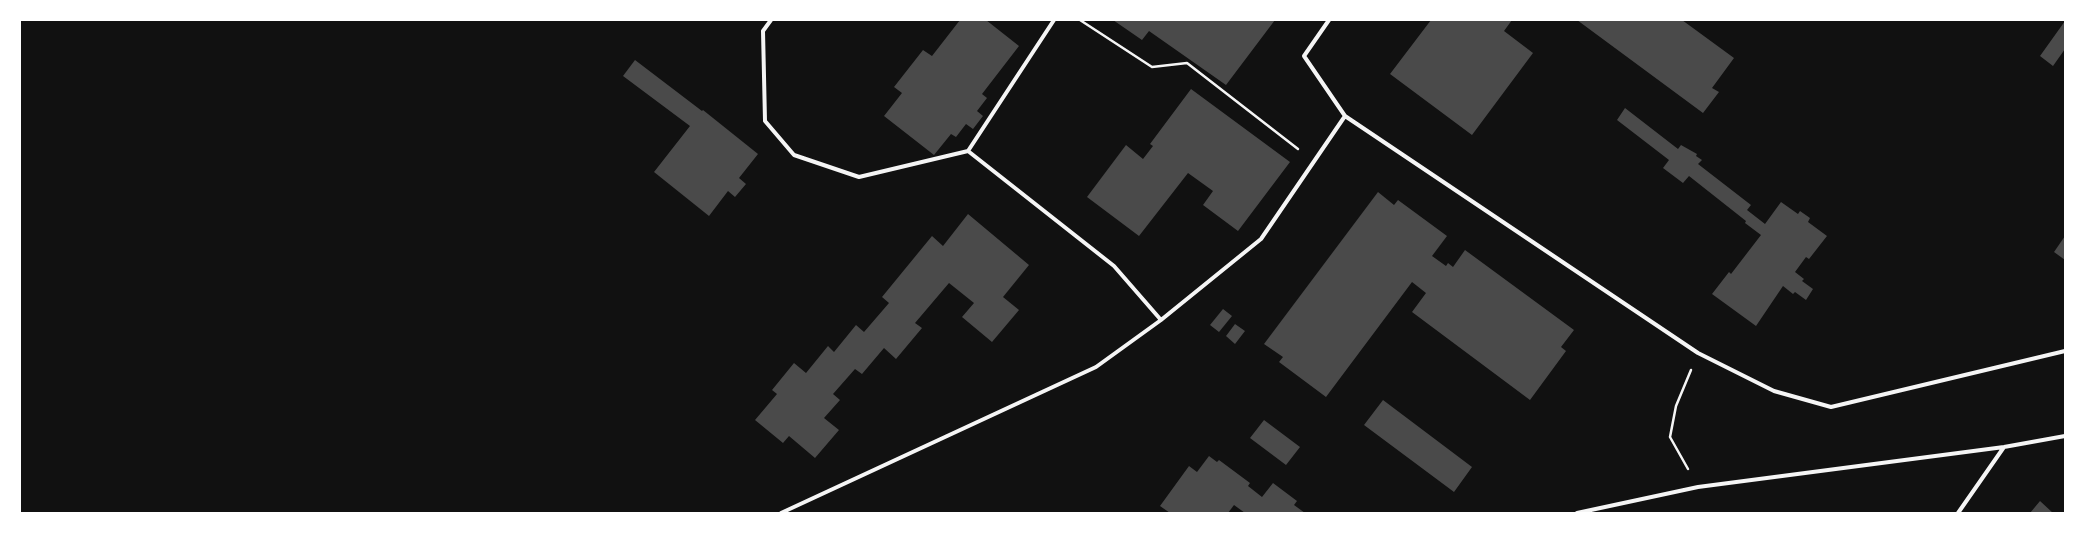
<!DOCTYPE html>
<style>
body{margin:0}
#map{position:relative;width:2085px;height:533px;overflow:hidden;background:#111;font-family:"Exo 2",sans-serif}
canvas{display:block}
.frame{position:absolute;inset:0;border:21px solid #fff;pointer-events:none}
</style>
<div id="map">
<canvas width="2085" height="533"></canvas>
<div class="frame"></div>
</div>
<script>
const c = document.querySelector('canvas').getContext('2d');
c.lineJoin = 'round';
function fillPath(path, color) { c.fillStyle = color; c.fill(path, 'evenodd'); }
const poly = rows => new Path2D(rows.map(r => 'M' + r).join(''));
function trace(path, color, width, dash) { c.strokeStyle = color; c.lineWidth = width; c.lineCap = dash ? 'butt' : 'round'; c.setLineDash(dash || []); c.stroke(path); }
fillPath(poly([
 [960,20,986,20,1019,46,982,94,987,98,977,111,983,116,973,129,966,124,956,137,951,134,934,155,884,116,902,93,894,87,923,50,932,56],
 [1113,20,1275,20,1226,85,1149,31,1142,40],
 [1431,20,1512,20,1504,31,1533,53,1472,135,1390,74],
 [1577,20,1682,20,1734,58,1712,88,1719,92,1703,113],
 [2065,21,2065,49,2053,66,2040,56],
 [635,60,702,111,703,110,758,154,739,178,746,184,735,197,728,191,709,216,654,172,690,126,623,76],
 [1191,89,1290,162,1238,231,1203,205,1213,191,1188,173,1139,236,1087,197,1126,145,1143,159,1153,146,1150,144],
 [1625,108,1678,149,1681,145,1697,154,1696,156,1702,160,1698,164,1751,205,1747,210,1765,224,1781,202,1798,214,1800,211,1810,218,1808,222,1827,236,1809,259,1806,257,1795,272,1804,279,1802,281,1813,289,1806,300,1795,292,1793,294,1783,286,1756,326,1712,294,1729,272,1731,274,1761,235,1745,223,1746,221,1689,176,1683,183,1663,168,1669,160,1617,120],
 [1378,192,1394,205,1398,200,1447,236,1432,256,1446,266,1448,263,1453,267,1465,250,1574,330,1561,347,1566,351,1530,400,1412,312,1426,293,1412,282,1326,397,1279,362,1283,357,1264,344],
 [968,214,1029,265,1003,297,1019,310,992,342,962,317,974,303,949,283,915,323,922,328,896,359,884,348,862,374,855,369,833,394,840,400,824,418,839,430,815,458,789,436,783,443,755,420,777,394,772,390,794,363,806,373,828,346,834,352,856,325,864,332,889,303,882,297,932,236,943,246],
 [2065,236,2065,260,2054,252],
 [1223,309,1232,316,1219,332,1210,325],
 [1235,324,1245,331,1235,344,1226,336],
 [1383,400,1472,467,1454,492,1364,425],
 [1264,420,1300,447,1286,465,1250,438],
 [1209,456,1217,462,1219,460,1250,483,1248,486,1262,497,1273,483,1297,501,1294,505,1305,513,1245,513,1234,505,1228,513,1170,513,1160,506,1189,466,1197,472],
 [2040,501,2053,513,2030,513]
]), '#4a4a4a');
trace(poly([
 [1080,20,1152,67,1187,63,1298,149],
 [1688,469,1670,437,1676,406,1691,370]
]), '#f5f5f5', 2.5);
trace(poly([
 [771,20,763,31,765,121,794,155,859,177,968,151,1054,20],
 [1329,20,1304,56,1345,116,1698,353,1774,391,1831,407,2065,351],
 [968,151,1114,266,1161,320],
 [781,513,1096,367,1161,320,1261,239,1345,116],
 [1577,513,1698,487,2004,447,2065,436],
 [1958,513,2004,447]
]), '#f5f5f5', 4);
</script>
